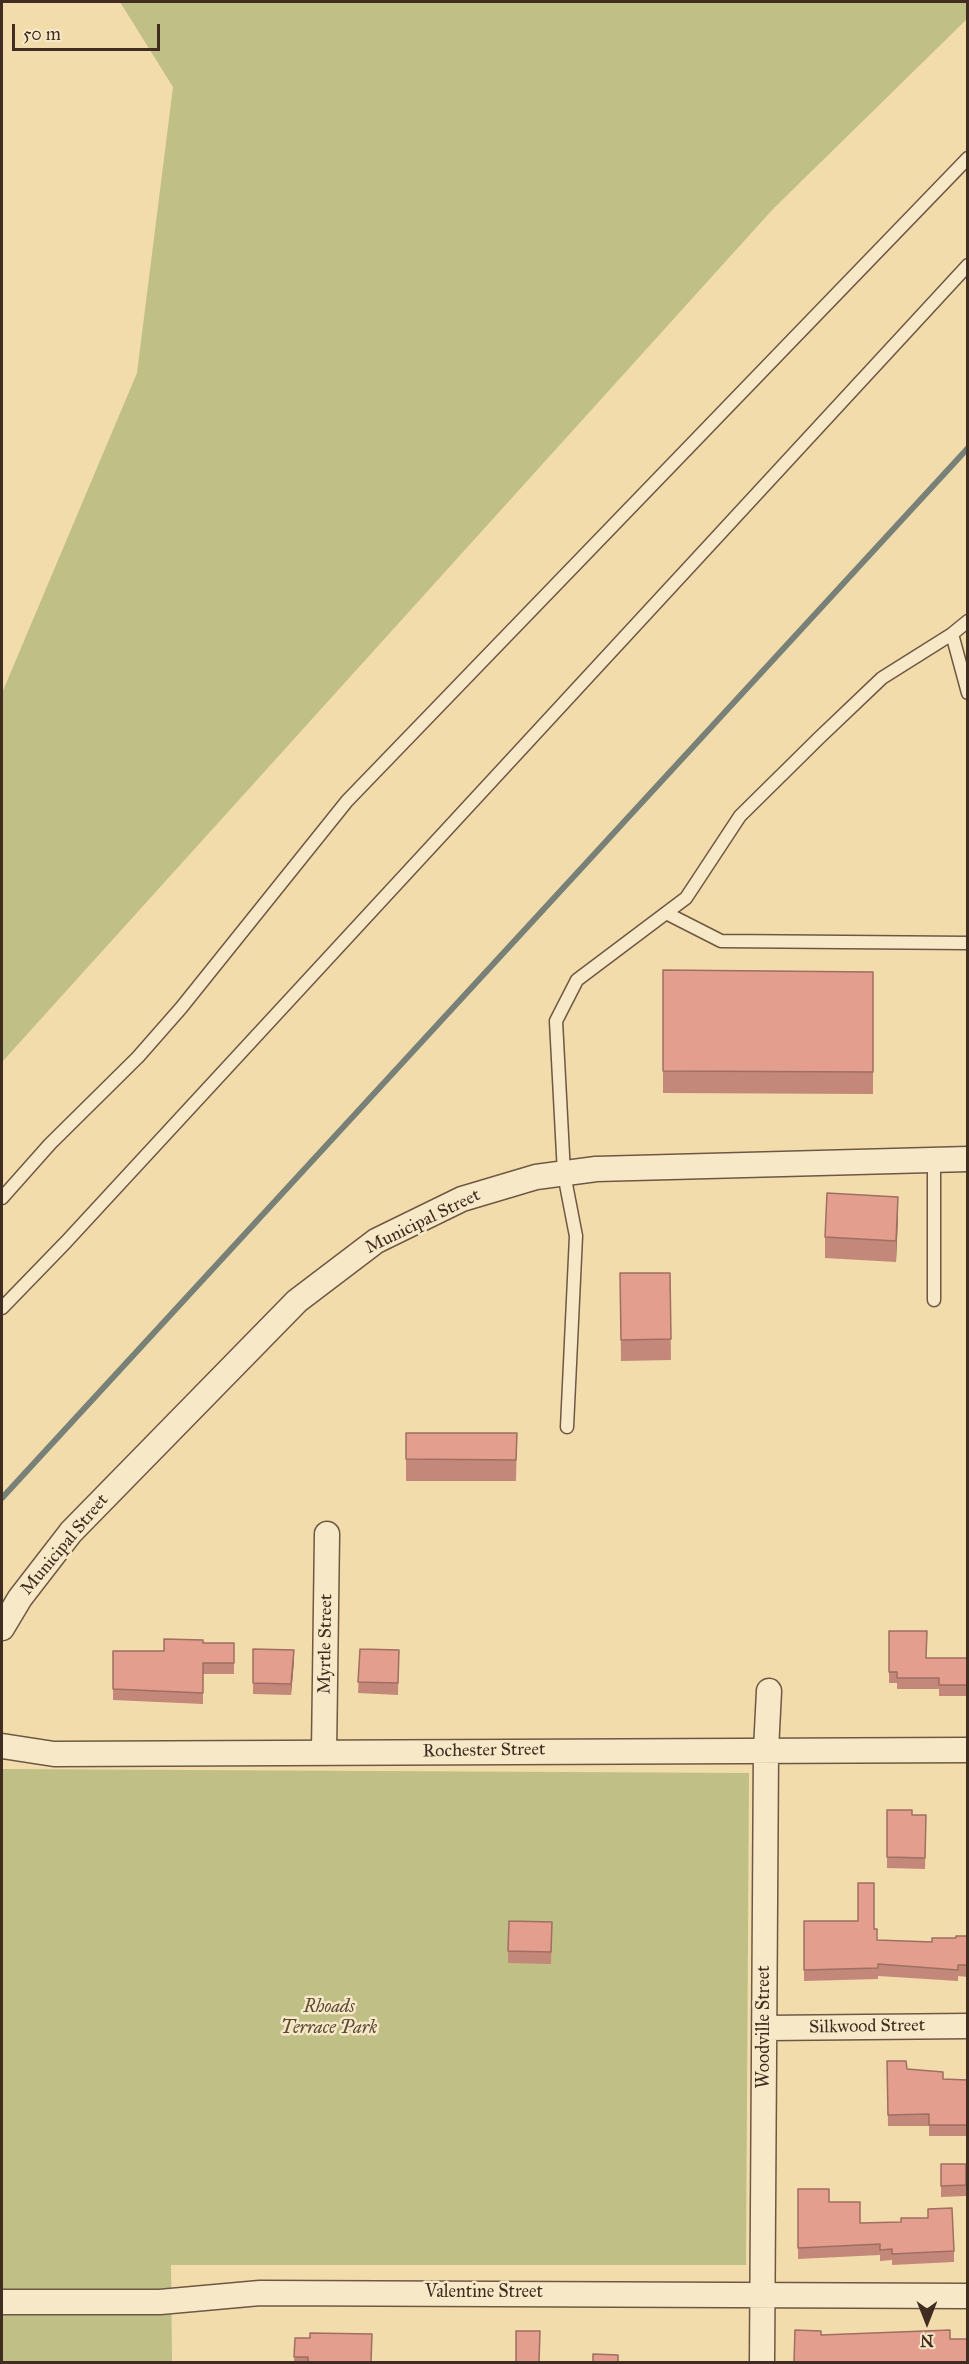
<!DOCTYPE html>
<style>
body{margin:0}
#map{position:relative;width:969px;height:2364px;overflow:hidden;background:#f3dcab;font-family:"IM FELL Great Primer",serif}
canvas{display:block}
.frame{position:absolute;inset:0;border:3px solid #412c21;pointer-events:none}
.north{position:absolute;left:897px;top:2292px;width:60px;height:60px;-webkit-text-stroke:4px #f7e8c8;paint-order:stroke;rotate:180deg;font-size:16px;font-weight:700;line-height:24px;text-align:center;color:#412c21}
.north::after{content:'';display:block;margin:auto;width:21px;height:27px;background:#412c21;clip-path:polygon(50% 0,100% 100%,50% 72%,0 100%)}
.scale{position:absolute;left:12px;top:24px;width:148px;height:27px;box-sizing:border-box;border:3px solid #412c21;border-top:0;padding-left:8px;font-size:18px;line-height:21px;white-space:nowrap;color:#412c21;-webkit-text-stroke:4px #f7e8c8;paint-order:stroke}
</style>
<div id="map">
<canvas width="969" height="2364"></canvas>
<div class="frame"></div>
<div class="north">N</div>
<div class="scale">50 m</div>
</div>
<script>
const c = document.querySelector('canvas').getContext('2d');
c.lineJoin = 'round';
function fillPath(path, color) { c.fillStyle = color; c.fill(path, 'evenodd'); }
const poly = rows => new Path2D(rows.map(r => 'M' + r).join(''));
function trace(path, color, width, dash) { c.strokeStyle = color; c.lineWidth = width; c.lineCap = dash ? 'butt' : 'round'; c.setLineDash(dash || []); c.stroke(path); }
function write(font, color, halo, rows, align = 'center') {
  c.font = font + ' "IM FELL Great Primer",serif'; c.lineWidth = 5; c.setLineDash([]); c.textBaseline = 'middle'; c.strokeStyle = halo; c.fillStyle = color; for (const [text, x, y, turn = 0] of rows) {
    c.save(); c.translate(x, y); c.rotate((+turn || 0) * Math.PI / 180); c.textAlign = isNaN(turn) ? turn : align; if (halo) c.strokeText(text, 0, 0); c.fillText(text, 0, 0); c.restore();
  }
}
fillPath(poly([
 [120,2,967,2,968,18,773,209,2,1062,2,693,137,373,173,87],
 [2,1769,749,1773,746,2265,171,2265,172,2362,2,2362]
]), '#bfbf86');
trace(poly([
 [2,1498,968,448]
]), '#788177', 6);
const service = poly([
 [952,634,968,693],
 [666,913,721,941,968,943],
 [934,1161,934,1300],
 [2,1198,50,1144,138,1057,181,1008,347,801,968,158],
 [2,1308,66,1242,968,265],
 [567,1427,576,1236,564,1174,556,1021,577,980,686,898,740,816,819,738,882,678,952,634,968,621]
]);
const minor = poly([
 [2,1628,20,1598,71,1532,297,1301,376,1241,462,1199,536,1177,596,1169,968,1159],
 [2,1746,54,1754,968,1750],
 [324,1753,327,1534],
 [766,2028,968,2026],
 [2,2302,160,2302,260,2293,968,2296],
 [762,2362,766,1750,769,1691]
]);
trace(service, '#6e5844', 15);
trace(minor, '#6e5844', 27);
trace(service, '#f7e8c8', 12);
trace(minor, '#f7e8c8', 24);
fillPath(poly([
 [663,970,873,972,873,1094,663,1093],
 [898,1218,896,1262,825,1258,825,1237],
 [620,1273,670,1273,671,1360,621,1361],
 [406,1433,517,1433,516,1481,406,1481],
 [889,1631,927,1658,968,1658,968,1696,939,1696,939,1689,897,1689,897,1683,889,1683],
 [203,1643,234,1643,234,1674,203,1674,203,1704,113,1700,113,1651,164,1651],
 [253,1649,294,1661,291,1695,253,1694],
 [360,1649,399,1650,398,1695,358,1693],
 [887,1810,912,1815,926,1815,925,1869,887,1868],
 [509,1921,552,1922,551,1964,508,1963],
 [804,1921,874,1929,877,1940,932,1942,968,1936,968,1977,958,1976,958,1981,878,1976,878,1979,804,1981],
 [887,2061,907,2069,943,2079,968,2080,968,2136,929,2136,929,2126,888,2126],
 [941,2164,966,2185,966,2196,941,2197],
 [798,2189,829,2202,860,2223,954,2251,954,2262,892,2265,892,2260,880,2261,880,2255,798,2259],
 [295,2338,371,2362,294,2362]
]), '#c38879');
fillPath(poly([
 [898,1197,898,1218,896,1262,896,1241],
 [294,1650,294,1661,291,1695,291,1684]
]), '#9f6f63');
const building = poly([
 [663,970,873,972,873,1072,663,1071,663,970],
 [827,1193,898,1197,896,1241,825,1237,827,1193],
 [620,1273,670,1273,671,1339,621,1340,620,1273],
 [406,1433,517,1433,516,1460,406,1459,406,1433],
 [889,1631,927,1631,926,1658,968,1658,968,1685,939,1685,939,1678,897,1678,897,1672,889,1672,889,1631],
 [164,1639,203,1640,203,1643,234,1643,234,1663,203,1663,203,1693,113,1689,113,1651,164,1651,164,1639],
 [253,1649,294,1650,291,1684,253,1683,253,1649],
 [360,1649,399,1650,398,1683,358,1682,360,1649],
 [887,1810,912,1810,912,1815,926,1815,925,1858,887,1857,887,1810],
 [858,1883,874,1883,874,1929,877,1929,877,1940,932,1942,932,1938,956,1938,956,1936,968,1936,968,1965,958,1965,958,1970,878,1964,878,1968,804,1970,804,1921,858,1921,858,1883],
 [509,1921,552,1922,551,1952,508,1951,509,1921],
 [887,2061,906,2061,907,2069,943,2072,943,2079,968,2080,968,2125,929,2125,929,2114,888,2115,887,2061],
 [941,2164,966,2164,966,2185,941,2186,941,2164],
 [798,2189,829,2189,829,2202,860,2202,860,2223,901,2222,901,2218,928,2218,928,2209,952,2208,954,2251,892,2254,892,2249,880,2250,880,2244,798,2248,798,2189],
 [795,2330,821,2331,821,2335,950,2330,950,2339,968,2339,968,2362,794,2362,795,2330],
 [516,2331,540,2331,539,2362,516,2362,516,2331],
 [310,2333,372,2334,371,2362,308,2362,308,2357,294,2357,295,2338,310,2338,310,2333],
 [593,2354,618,2355,618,2362,593,2362,593,2354]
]);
fillPath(building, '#e39e8d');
trace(building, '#9f6f63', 1.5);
write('18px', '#412c21', '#f7e8c8', [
 ["Municipal Street",423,1222,-26],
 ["Municipal Street",65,1545,-50],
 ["Myrtle Street",326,1644,-89],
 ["Rochester Street",484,1751,-1],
 ["Woodville Street",765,2027,-90],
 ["Silkwood Street",867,2027,-1],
 ["Valentine Street",484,2293]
]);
write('italic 18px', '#5a4935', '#f7e8c8', [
 ["Rhoads",329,2008],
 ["Terrace Park",329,2029]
]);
</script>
